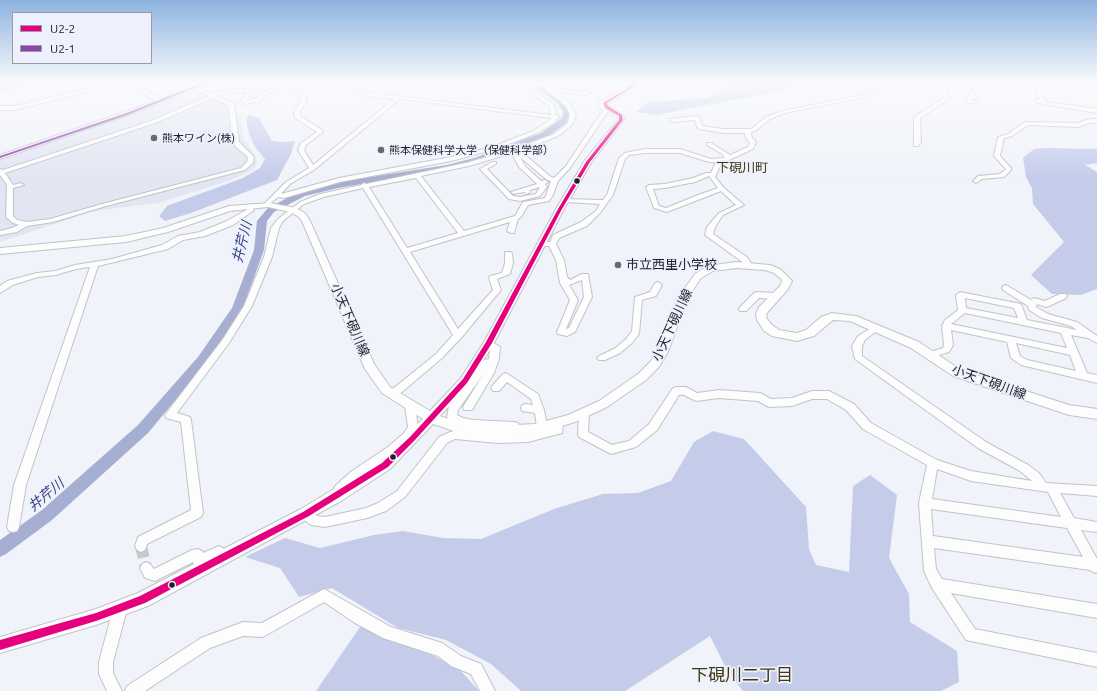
<!DOCTYPE html>
<meta charset="utf-8">
<style>
body{margin:0}
#map{position:relative;width:1097px;height:691px;overflow:hidden;background:#f1f3fa;font-family:Ubuntu,sans-serif}
canvas{display:block}
.legend{position:absolute;left:12px;top:12px;width:140px;height:52px;box-sizing:border-box;background:#edf1fe;border:1px solid #9a9da8;margin:0;padding:5px 7px;list-style:none;font-size:12px;color:#1e2026}
.legend li{display:flex;align-items:center;gap:8px;height:20px}
.legend b{width:20px;border:1px solid #9a9da8}
</style>
<div id="map">
<canvas width="1097" height="691"></canvas>
<ul class="legend">
<li><b style="height:5px;background:#e5007d"></b>U2-2</li>
<li><b style="height:5px;background:#8e44ad"></b>U2-1</li>
</ul>
</div>
<script>
const c = document.querySelector('canvas').getContext('2d');
c.lineJoin = 'round';
function fillPath(path, color) { c.fillStyle = color; c.fill(path, 'evenodd'); }
const poly = rows => new Path2D(rows.map(r => 'M' + r).join(''));
function trace(path, color, width, dash) { c.strokeStyle = color; c.lineWidth = width; c.lineCap = dash ? 'butt' : 'round'; c.setLineDash(dash || []); c.stroke(path); }
function write(font, color, halo, rows, align = 'center') {
  c.font = font + ' Ubuntu,"Noto Sans JP",sans-serif'; c.lineWidth = 3.5; c.setLineDash([]); c.textBaseline = 'middle'; c.strokeStyle = halo; c.fillStyle = color; for (const [text, x, y, turn = 0] of rows) {
    c.save(); c.translate(x, y); c.rotate((+turn || 0) * Math.PI / 180); c.textAlign = isNaN(turn) ? turn : align; if (halo) c.strokeText(text, 0, 0); c.fillText(text, 0, 0); c.restore();
  }
}
fillPath(poly([
 [195,89,227,103,240,114,244,139,255,155,257,163,254,169,231,180,158,203,94,211,0,242,0,159]
]), '#e2e6f2');
fillPath(poly([
 [6,82,42,82,0,93,0,85],
 [736,82,771,85,802,85,790,89,657,115,636,112,648,102,707,98],
 [249,115,259,118,272,141,280,142,295,141,291,154,277,180,191,213,165,221,159,216,167,206,243,178,260,168,265,159,255,147,249,134,246,120],
 [1045,148,1097,149,1097,163,1085,165,1097,172,1097,289,1081,295,1052,294,1031,275,1064,242,1033,204,1032,188,1026,177,1023,158,1034,149],
 [713,431,744,439,806,507,809,549,816,565,849,572,853,486,870,475,897,495,889,558,909,594,910,622,957,651,959,682,941,691,743,691,728,672,710,636,625,691,521,691,491,664,446,640,398,628,332,588,299,597,280,568,245,557,285,538,320,548,374,535,403,531,443,538,481,539,554,509,603,494,638,493,671,481,694,442],
 [360,627,434,656,460,670,479,691,316,691]
]), '#c5ccea');
fillPath(poly([
 [527,82,535,82,563,102,571,112,569,121,547,137,477,162,447,169,338,188,305,196,274,212,267,221,264,250,243,308,206,363,148,433,52,520,6,554,0,557,0,540,42,510,138,425,198,357,232,308,254,250,257,221,268,208,299,192,338,182,447,165,474,158,541,133,562,118,563,112,558,104,527,82]
]), '#a6aed1');
trace(poly([
 [141,546,146,568]
]), '#c7c9d0', 12, [12, 6]);
const minor = poly([
 [115,82,129,82,139,87,150,84,148,82,153,82,156,85,156,86,142,89,161,99,205,82,212,82,199,88,211,94,231,89,249,89,258,82,263,82,252,91,247,100,256,99,259,95,270,89,281,88,295,89,305,97,307,101,300,111,301,117,321,129,323,132,306,145,304,150,313,165,394,99,360,95,351,89,340,88,340,87,344,82,349,82,346,86,354,87,361,92,398,96,415,82,420,82,403,97,551,115,550,107,516,82,522,82,554,105,556,115,560,117,556,119,555,122,537,133,496,149,451,161,340,182,284,198,278,197,266,207,264,206,264,204,286,182,309,168,298,150,301,143,317,132,295,118,294,111,301,101,301,99,292,91,281,90,271,92,263,97,260,101,245,104,241,100,246,92,231,93,216,96,234,104,239,142,254,157,253,163,245,170,106,206,53,222,27,226,17,232,0,235,0,231,12,228,19,225,13,223,6,217,7,185,0,175,0,169,3,170,151,121,209,96,194,90,129,115,0,159,0,155,156,101,123,83,15,110,0,110,0,106,15,106,115,82],
 [213,98,228,105,233,142,236,147,248,157,247,162,241,168,102,204,50,219,27,222,17,220,13,216,13,188,24,185,21,183,13,185,5,173,155,123,213,98],
 [400,99,551,118,550,120,533,131,492,147,451,157,339,178,281,194,290,184,314,170,400,99],
 [535,82,541,82,550,88,584,91,606,82,613,82,585,95,555,91,571,105,576,115,572,125,558,136,521,151,525,153,525,155,551,177,554,178,566,166,603,110,599,106,599,102,630,85,634,86,604,104,609,110,570,168,558,181,553,195,549,201,528,205,521,217,518,219,514,233,511,233,507,231,510,222,410,252,458,329,493,290,489,278,490,276,502,273,505,263,505,252,511,252,512,254,513,263,510,274,497,279,501,290,461,338,442,358,396,397,390,397,388,394,390,391,436,354,453,335,363,188,324,197,304,204,283,221,279,228,272,257,252,306,229,343,177,413,190,417,191,420,203,513,201,517,147,544,145,550,141,552,137,550,135,546,138,537,191,510,181,422,166,418,165,415,223,339,244,306,264,257,271,228,278,219,300,202,320,194,361,185,364,183,366,184,466,163,512,150,512,147,517,148,554,134,567,124,570,115,566,106,547,90,535,82],
 [515,152,517,154,513,156,519,167,537,184,511,192,514,194,524,192,527,194,529,193,530,190,540,187,536,194,520,197,513,196,487,169,496,164,496,162,492,162,480,169,509,199,520,201,540,196,547,187,545,184,548,182,545,180,541,181,525,166,520,157,547,180,551,181,545,198,523,202,515,216,464,231,421,176,469,166,515,152],
 [416,178,458,233,407,248,369,187,416,178],
 [836,82,847,84,861,82,855,86,847,86,836,82],
 [893,82,900,82,865,97,785,113,770,119,755,131,751,132,752,138,756,142,753,149,727,161,722,162,715,177,724,188,744,205,723,215,715,227,713,234,747,257,752,265,751,267,745,267,741,261,705,235,707,227,719,213,736,205,721,191,667,212,654,208,646,187,649,185,665,184,693,178,706,173,711,173,716,162,709,162,680,153,645,153,629,155,625,159,613,195,600,213,587,226,559,238,556,244,564,260,567,277,570,280,582,274,588,274,592,297,575,332,567,336,558,334,557,332,570,300,560,283,556,260,549,246,542,246,538,244,542,242,550,242,553,235,581,222,596,211,600,204,565,202,562,200,563,199,603,200,607,195,619,158,625,153,645,149,680,149,711,159,724,158,725,158,722,154,707,145,707,143,711,143,730,155,748,147,750,142,746,139,745,133,723,133,700,129,697,127,695,120,672,122,670,121,670,119,697,116,700,118,702,126,723,129,751,129,766,117,782,111,862,95,893,82],
 [709,176,718,188,698,195,666,208,659,206,653,189,665,188,695,182,709,176],
 [582,280,584,297,569,328,566,329,578,300,569,285,582,280],
 [938,82,943,82,950,98,920,118,921,142,918,146,914,146,914,117,944,98,938,82],
 [961,82,975,84,978,88,972,100,977,102,977,104,967,102,966,101,973,89,971,86,961,82],
 [1038,88,1040,89,1046,102,1097,109,1097,113,1037,103,1036,99,1040,99,1036,89,1038,88],
 [1091,119,1097,119,1097,123,1091,123,1077,127,1028,125,1012,136,1004,138,1000,156,1011,168,1011,170,1004,177,982,179,976,183,973,181,978,176,1000,174,1006,169,994,156,998,137,1008,134,1025,122,1077,123,1091,119],
 [251,204,254,206,253,211,233,225,205,236,183,240,168,249,98,266,26,485,19,527,17,531,13,532,9,531,7,527,14,485,90,267,76,269,56,275,38,277,13,285,0,293,0,286,7,281,37,273,55,271,75,265,112,259,162,245,178,236,200,232,227,221,248,209,248,206,251,204],
 [658,282,662,285,656,296,642,300,639,334,632,343,620,353,605,360,599,360,597,358,599,356,614,349,626,339,632,331,635,297,650,292,655,283,658,282],
 [1006,285,1031,300,1034,298,1045,301,1060,294,1066,294,1067,296,1066,298,1049,306,1046,307,1037,304,1036,307,1048,314,1077,322,1097,336,1097,343,1088,338,1071,335,1087,373,1097,375,1097,383,1021,365,1011,358,1007,342,951,330,953,345,949,352,930,358,927,357,925,355,927,353,943,348,944,345,942,326,945,320,958,310,956,295,960,292,1021,304,1027,320,1077,330,1071,326,1042,318,1029,310,1028,306,1003,290,1002,288,1003,286,1006,285],
 [965,298,1014,308,1018,318,966,308,965,298],
 [965,313,1061,333,1067,348,951,324,965,313],
 [1016,343,1070,355,1076,371,1027,360,1020,356,1016,343],
 [757,292,776,293,780,296,776,299,759,298,746,311,740,311,739,309,740,307,754,293,757,292],
 [876,325,880,328,865,340,862,346,862,356,986,442,1028,465,1039,473,1046,483,1097,486,1097,496,1060,493,1074,518,1097,522,1097,532,1081,530,1097,559,1097,572,1095,573,1090,570,934,548,936,569,942,579,1097,604,1097,618,951,593,975,629,1097,653,1097,667,966,640,932,588,924,571,919,503,927,465,863,429,846,410,827,399,812,399,792,406,769,407,758,401,719,398,696,401,684,395,679,395,657,430,636,447,611,454,579,437,578,434,579,414,580,411,584,410,588,411,589,414,588,432,612,445,629,441,649,424,673,388,676,387,686,387,697,393,719,390,760,393,771,399,792,398,812,391,829,391,854,404,871,423,937,460,971,471,1032,481,1020,471,978,448,855,359,852,346,858,336,876,325],
 [937,469,971,481,1048,492,1061,517,932,499,937,469],
 [931,509,1067,528,1083,557,933,536,931,509],
 [489,340,500,347,499,359,494,373,472,410,464,410,463,407,484,373,458,410,457,415,463,418,473,420,514,422,518,423,519,426,518,429,514,430,461,426,448,420,447,417,449,406,484,360,489,359,490,348,485,343,489,340],
 [506,373,538,394,544,410,547,427,546,429,553,427,554,421,558,420,562,421,563,424,562,433,528,442,498,443,455,439,447,443,405,497,386,511,367,518,325,527,311,525,302,518,300,514,302,510,306,509,317,516,325,517,366,508,378,503,397,491,439,437,450,432,454,431,498,435,528,434,540,431,537,427,535,413,522,411,521,408,522,405,526,404,533,405,531,399,507,382,499,391,493,391,491,388,493,385,503,374,506,373],
 [410,402,414,403,415,406,418,427,412,439,396,453,360,477,344,491,340,493,336,491,334,488,336,485,352,471,388,447,404,433,408,427,405,406,406,403,410,402],
 [219,546,223,548,225,552,223,556,199,567,195,565,193,562,155,581,145,578,140,568,142,564,146,562,150,564,154,569,192,550,198,549,202,551,203,553,219,546],
 [324,589,391,627,442,643,461,656,481,664,495,691,480,691,471,674,451,666,438,656,383,638,355,623,324,602,263,637,243,636,210,648,145,691,125,691,127,686,201,638,243,622,262,623,324,589],
 [120,602,125,604,127,609,113,662,113,673,122,691,107,691,99,674,99,662,113,609,115,604,120,602]
]);
const major = poly([
 [635,82,643,82,608,104,609,106,623,115,624,120,591,163,564,209,494,343,469,384,440,416,457,422,494,426,535,424,568,415,599,401,638,374,650,362,657,352,677,299,695,274,707,266,736,262,770,265,780,269,792,281,788,289,766,314,767,319,772,325,779,330,797,333,806,330,821,317,832,313,856,316,919,342,961,370,1069,405,1097,409,1097,419,1069,415,953,376,911,348,850,321,833,320,814,336,797,341,772,336,764,331,757,320,756,314,759,307,780,286,782,281,781,279,774,273,765,270,736,268,713,271,701,278,687,299,668,352,658,368,646,380,607,407,575,422,535,434,494,436,457,432,433,424,390,469,341,501,148,606,96,625,0,653,0,637,96,609,138,593,301,509,380,461,423,419,382,393,365,369,302,221,299,217,290,212,268,207,230,211,168,232,126,242,0,254,0,248,126,236,163,228,229,206,270,203,296,208,305,213,310,221,374,364,390,387,430,411,461,378,484,342,556,209,585,160,618,120,618,117,604,108,602,103,635,82]
]);
trace(minor, '#c1c3c8', 2);
trace(major, '#c1c3c8', 2);
fillPath(minor, '#fdfdfe');
fillPath(major, '#fdfdfe');
fillPath(poly([
 [637,82,641,82,607,103,608,106,622,115,623,120,590,162,562,209,492,343,467,383,414,441,388,467,309,516,145,603,96,621,0,650,0,640,96,613,140,596,303,512,382,463,410,437,463,379,486,342,558,209,586,162,619,120,619,116,605,108,603,103,637,82]
]), '#e5007d');
fillPath(poly([
 [205,82,210,82,128,115,0,158,0,156,126,113,205,82]
]), '#8e44ad');
const sky = c.createLinearGradient(0, 0, 0, 179);
sky.addColorStop(0, '#8db2df');
sky.addColorStop(0.46, '#f9fafd');
sky.addColorStop(1, '#f9fafd00');
c.fillStyle = sky;
c.fillRect(0, 0, 1097, 179);
for (const [x, y, r, color] of [
 [154,138,4,"#686a70"],
 [381,150,4,"#686a70"],
 [577,181,3.5,"#1e2026"],
 [618,265,4,"#686a70"],
 [393,457,3.5,"#1e2026"],
 [172,585,3.5,"#1e2026"]
]) { const dot = new Path2D(); dot.arc(x, y, r, 0, 2 * Math.PI); c.fillStyle = color; c.fill(dot); trace(dot, '#edf1fe', 1.5); }
write('11px', '#1e2026', '#edf1fe', [
 ["熊本ワイン(株)",162,138],
 ["熊本保健科学大学（保健科学部）",389,150]
], 'left');
write('13px', '#42370d', '#edf1fe', [
 ["下硯川町",742,168]
]);
write('13px', '#1e2026', '#edf1fe', [
 ["市立西里小学校",626,265]
], 'left');
write('13px', '#1e2026', '#edf1fe', [
 ["小天下硯川線",350,320,67],
 ["小天下硯川線",672,325,-65],
 ["小天下硯川線",989,382,20]
]);
write('italic 14px', '#39437f', '#edf1fe', [
 ["井芹川",242,242,-76],
 ["井芹川",46,495,-40]
]);
write('17px', '#42370d', '#edf1fe', [
 ["下硯川二丁目",742,675]
]);
</script>
